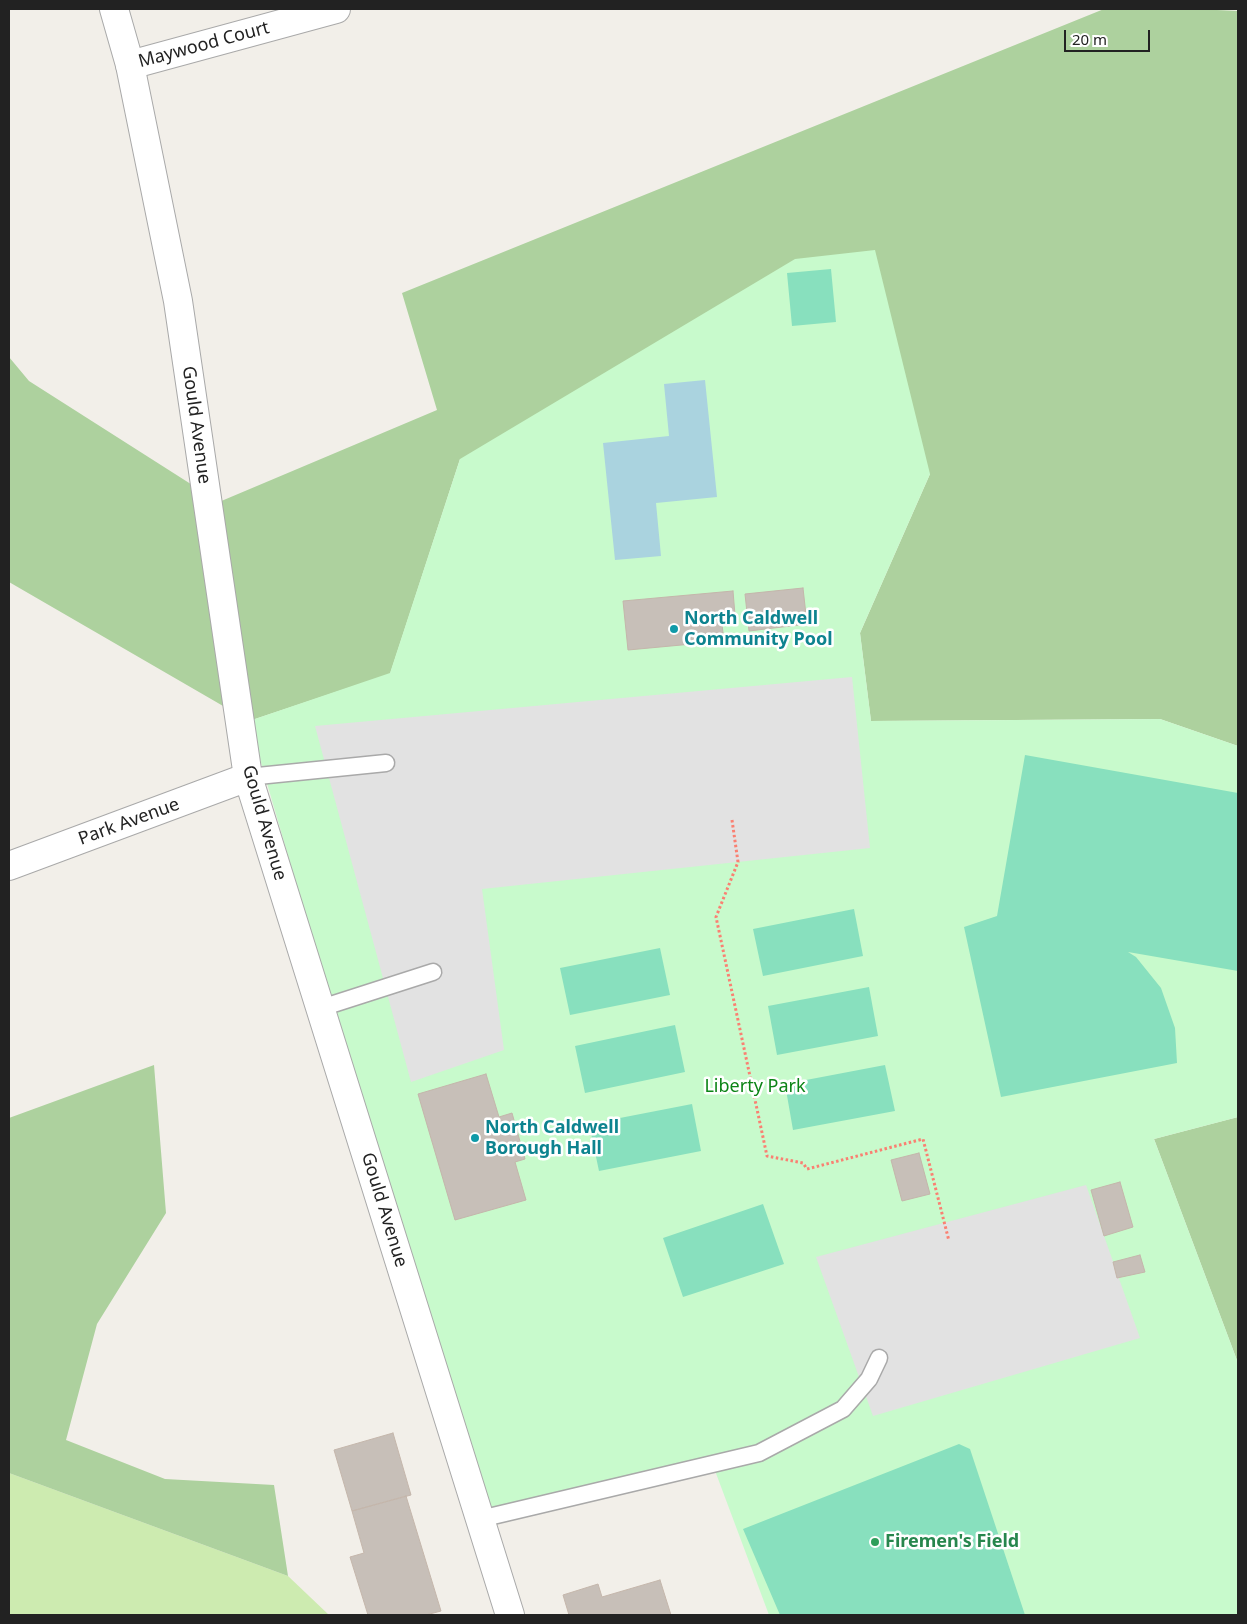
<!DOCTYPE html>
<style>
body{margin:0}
#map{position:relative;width:1247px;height:1624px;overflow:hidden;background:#f2efe9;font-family:"Noto Sans",sans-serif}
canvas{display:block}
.frame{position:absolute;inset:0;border:10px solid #222;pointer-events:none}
.scale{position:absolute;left:1064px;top:30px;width:86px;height:22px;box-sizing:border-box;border:2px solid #222;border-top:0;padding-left:6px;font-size:15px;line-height:18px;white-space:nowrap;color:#222;-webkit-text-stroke:4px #fff;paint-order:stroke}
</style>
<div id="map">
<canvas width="1247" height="1624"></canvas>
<div class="frame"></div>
<div class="scale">20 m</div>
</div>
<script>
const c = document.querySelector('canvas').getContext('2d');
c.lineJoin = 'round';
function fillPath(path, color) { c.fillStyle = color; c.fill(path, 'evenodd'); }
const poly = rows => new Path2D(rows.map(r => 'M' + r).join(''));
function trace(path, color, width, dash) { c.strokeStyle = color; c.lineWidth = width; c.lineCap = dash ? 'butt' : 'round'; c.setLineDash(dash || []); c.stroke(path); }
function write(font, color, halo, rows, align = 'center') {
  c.font = font + ' "Noto Sans",sans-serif'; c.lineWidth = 5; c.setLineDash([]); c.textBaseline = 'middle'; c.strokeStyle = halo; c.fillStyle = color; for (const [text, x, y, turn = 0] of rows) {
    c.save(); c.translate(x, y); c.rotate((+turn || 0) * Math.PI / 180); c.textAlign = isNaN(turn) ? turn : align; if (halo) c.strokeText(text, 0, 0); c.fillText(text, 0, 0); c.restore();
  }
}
fillPath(poly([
 [9,1473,288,1576,329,1615,9,1615]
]), '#cdebb0');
fillPath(poly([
 [1104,9,1196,9,1238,11,1238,746,1160,719,871,721,860,633,930,474,460,459,390,674,249,721,9,582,9,357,29,381,219,502,437,410,402,293],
 [154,1065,166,1213,97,1324,66,1440,165,1479,274,1485,288,1576,9,1473,9,1118],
 [1238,1117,1238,1363,1154,1139]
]), '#add19e');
fillPath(poly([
 [875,250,930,474,860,633,871,721,1160,719,1238,746,1238,1117,1154,1139,1238,1363,1238,1615,769,1615,714,1468,482,1526,249,721,390,673,460,459,795,259]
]), '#c8facc');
fillPath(poly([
 [831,269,836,322,792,326,787,273],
 [1025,755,1238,793,1238,971,1128,952,1136,957,1161,988,1175,1028,1177,1063,1001,1097,964,927,997,916],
 [854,909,863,956,763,976,753,929],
 [660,948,670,995,570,1015,560,968],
 [869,987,878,1036,777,1055,768,1006],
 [675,1025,685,1072,585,1093,575,1046],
 [885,1065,895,1111,793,1130,785,1084],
 [692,1104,701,1151,599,1171,589,1124],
 [763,1204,784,1264,683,1297,663,1238],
 [959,1444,970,1449,1025,1615,780,1615,743,1529]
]), '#88e0be');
fillPath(poly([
 [852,677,870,848,482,889,504,1050,411,1082,315,726],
 [1086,1185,1140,1338,873,1416,816,1257]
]), '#e2e2e2');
fillPath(poly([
 [705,380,717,497,656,503,661,556,615,560,603,443,669,436,664,384]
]), '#aad3df');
const building = poly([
 [803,588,807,624,749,631,745,594,803,588],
 [733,591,735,615,721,616,724,641,628,650,623,601,733,591],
 [486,1074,499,1117,512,1113,525,1159,515,1162,526,1200,455,1220,418,1094,486,1074],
 [919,1153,930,1194,902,1201,891,1160,919,1153],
 [1120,1182,1133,1227,1104,1236,1091,1190,1120,1182],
 [1140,1255,1145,1272,1117,1278,1113,1262,1140,1255],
 [393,1433,411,1495,352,1511,334,1450,393,1433],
 [406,1496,441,1611,426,1615,368,1615,350,1557,364,1553,352,1511,406,1496],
 [660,1580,671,1615,569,1615,563,1595,598,1584,602,1597,660,1580]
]);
fillPath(building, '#c7bfb8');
trace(building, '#c4b6ab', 1);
const service = poly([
 [248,777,386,763],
 [321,1008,433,972],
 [480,1519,759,1453,843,1409,869,1379,879,1358]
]);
const minor = poly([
 [130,65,336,9]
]);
const tertiary = poly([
 [114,9,130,65,178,301,248,777,510,1615],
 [9,866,248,777]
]);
trace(service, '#a9a9a9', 19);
trace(minor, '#a9a9a9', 30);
trace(tertiary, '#a9a9a9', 30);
trace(poly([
 [732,820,738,862,716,917,767,1156,803,1163,807,1169,923,1139,949,1241]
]), '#fa8072', 3, [2.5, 2.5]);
trace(service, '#fff', 16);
trace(minor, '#fff', 28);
trace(tertiary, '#fff', 28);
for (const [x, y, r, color] of [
 [674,629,5,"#0f9aa8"],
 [475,1138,5,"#0f9aa8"],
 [875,1542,5,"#2e9e5b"]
]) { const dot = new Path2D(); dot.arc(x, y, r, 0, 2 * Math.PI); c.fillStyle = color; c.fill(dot); trace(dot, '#fff', 2); }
write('18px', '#222', '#fff', [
 ["Maywood Court",204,45,-15],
 ["Gould Avenue",196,425,82],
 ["Park Avenue",129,822,-20],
 ["Gould Avenue",264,823,74],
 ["Gould Avenue",384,1210,73]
]);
write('bold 18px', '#0d838f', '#fff', [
 ["North Caldwell",684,619],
 ["Community Pool",684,640],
 ["North Caldwell",485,1128],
 ["Borough Hall",485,1149]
], 'left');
write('18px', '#0c8416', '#fff', [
 ["Liberty Park",755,1087]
]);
write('bold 18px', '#27864d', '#fff', [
 ["Firemen's Field",885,1542]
], 'left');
</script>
